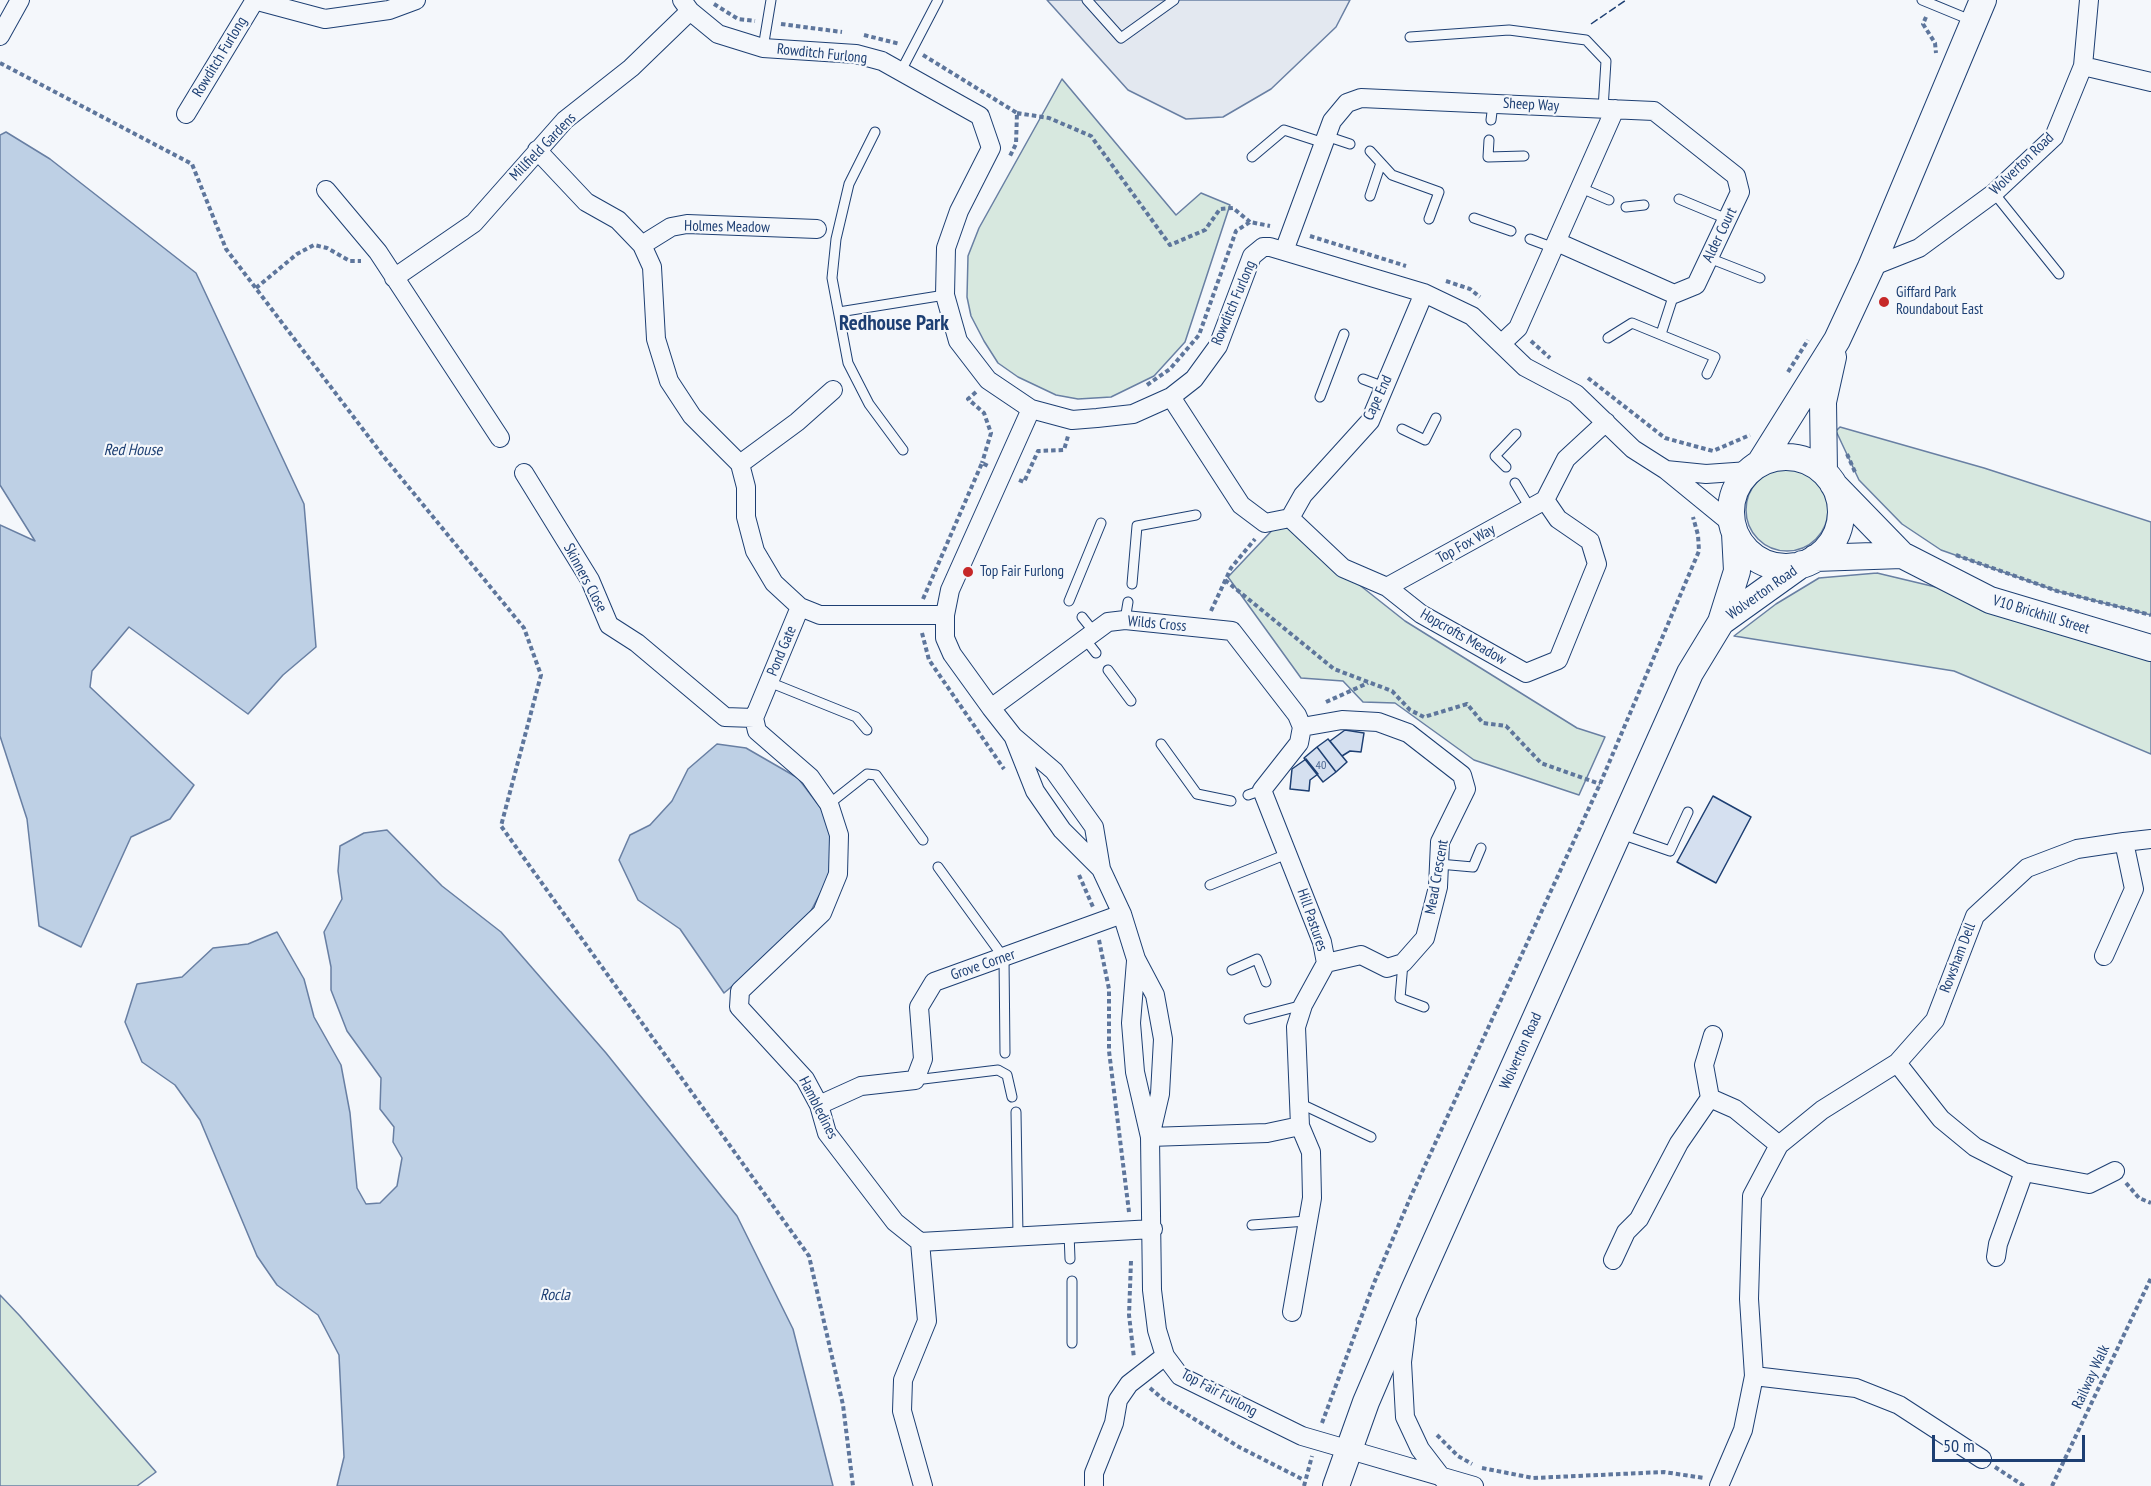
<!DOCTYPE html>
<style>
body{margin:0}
#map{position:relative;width:2151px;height:1486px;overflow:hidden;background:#f4f7fb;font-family:"PT Sans Narrow",sans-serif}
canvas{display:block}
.scale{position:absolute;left:1932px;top:1435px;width:153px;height:27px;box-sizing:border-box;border:3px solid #1d3f73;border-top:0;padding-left:8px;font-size:18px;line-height:21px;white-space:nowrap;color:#1d3f73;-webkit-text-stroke:4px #f4f7fb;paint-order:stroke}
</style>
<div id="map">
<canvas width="2151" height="1486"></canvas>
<div class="scale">50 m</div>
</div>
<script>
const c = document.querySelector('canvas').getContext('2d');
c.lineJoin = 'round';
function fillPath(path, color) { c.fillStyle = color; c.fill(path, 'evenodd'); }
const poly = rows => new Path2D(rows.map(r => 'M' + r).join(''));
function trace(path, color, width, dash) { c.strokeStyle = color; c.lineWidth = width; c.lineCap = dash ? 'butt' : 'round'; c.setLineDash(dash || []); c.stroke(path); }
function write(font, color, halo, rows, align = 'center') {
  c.font = font + ' "PT Sans Narrow",sans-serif'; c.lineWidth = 4.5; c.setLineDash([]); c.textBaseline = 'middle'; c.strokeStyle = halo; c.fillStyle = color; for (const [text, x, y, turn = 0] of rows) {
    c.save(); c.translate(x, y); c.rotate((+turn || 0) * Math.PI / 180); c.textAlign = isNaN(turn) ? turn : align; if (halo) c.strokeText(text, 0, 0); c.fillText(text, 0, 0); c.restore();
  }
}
const green = poly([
 [1062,79,1176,215,1201,193,1230,205,1185,342,1154,376,1111,397,1078,399,1056,395,1018,377,998,363,984,341,971,316,967,297,968,256,979,228,1062,79],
 [1840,427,1984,468,2151,522,2151,615,2057,591,1941,550,1902,524,1859,480,1836,431,1840,427],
 '1746 510a41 41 0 1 1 82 0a41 41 0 1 1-82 0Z',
 [1280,522,1405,621,1577,728,1605,737,1579,795,1474,760,1395,703,1363,702,1343,681,1301,678,1228,577,1280,522],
 [1877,573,1990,600,2151,648,2151,754,1954,671,1734,636,1776,604,1819,578,1877,573],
 [0,1295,20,1316,156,1472,137,1486,0,1486,0,1295]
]);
fillPath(green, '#d7e8df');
trace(green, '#687fa3', 1.5);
const parking = poly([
 [1047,0,1350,0,1336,27,1271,89,1223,117,1186,119,1128,90,1047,0]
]);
fillPath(parking, '#e3e8f0');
trace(parking, '#687fa3', 1.5);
const water = poly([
 [6,132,50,159,196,273,304,504,316,647,283,675,248,714,129,627,92,671,90,687,194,785,170,819,131,837,81,947,39,926,27,819,0,736,0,525,35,541,0,485,0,135,6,132],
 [717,744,746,748,798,778,832,823,833,869,802,928,724,993,680,929,638,900,619,860,630,835,650,825,672,801,688,769,717,744],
 [387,830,442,886,501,932,606,1053,737,1216,793,1329,833,1486,337,1486,344,1457,339,1355,318,1315,277,1285,257,1256,200,1120,175,1085,142,1062,125,1022,137,984,182,977,213,948,248,944,277,932,304,979,314,1017,341,1065,350,1113,357,1188,366,1204,380,1203,397,1186,402,1158,393,1142,394,1127,380,1109,381,1078,347,1031,331,990,331,967,324,932,342,899,338,871,340,846,364,833,387,830]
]);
fillPath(water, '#bed0e5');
trace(water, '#687fa3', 1.5);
const building = poly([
 [1345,730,1364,733,1361,752,1350,751,1342,756,1330,741,1345,730],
 [1328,739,1347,762,1336,772,1317,747,1328,739],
 [1317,747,1336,772,1323,782,1304,758,1317,747],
 [1306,759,1318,774,1310,780,1309,791,1290,789,1292,769,1306,759],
 [1713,796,1751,817,1716,883,1677,862,1713,796]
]);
fillPath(building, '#d5e0f0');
trace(building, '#1d3f73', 1.5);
const lane = poly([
 [1087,0,1121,38,1174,0],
 [1922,0,1973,21],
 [1410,37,1509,30,1586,40,1606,61,1603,109],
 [763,48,771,0],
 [901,71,938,0],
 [1491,120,1493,104],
 [875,132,849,184,836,239,832,278,848,363,869,404,903,450],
 [1326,136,1350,144],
 [1489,140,1488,157,1524,156],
 [1370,151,1392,175,1439,192,1429,219],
 [1252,157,1284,130,1324,143],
 [1581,188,1609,200],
 [1994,193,2059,274],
 [1370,196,1381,163],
 [1679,199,1727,219],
 [1626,207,1644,205],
 [1474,218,1511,231],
 [1530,239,1554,248],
 [1709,258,1760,278],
 [839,312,945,295],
 [1661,334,1674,294],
 [1608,338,1632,323,1715,357,1707,374],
 [1363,379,1384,387],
 [1320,397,1344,334],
 [1402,429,1425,440,1436,418],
 [1506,467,1495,456,1516,434],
 [1515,483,1530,508],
 [1132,584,1137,526,1196,515],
 [1069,601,1101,523],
 [1082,617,1094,632],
 [1125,620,1128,602],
 [1085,639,1096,653],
 [1108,670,1131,701],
 [769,682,856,717,867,730],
 [1161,744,1197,794,1231,801],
 [1248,795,1262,790],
 [829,804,867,774,876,775,923,840],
 [1621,834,1670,851,1688,812],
 [1439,864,1473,867,1481,848],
 [938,867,1004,958,1005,1053],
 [1210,885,1287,854],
 [1403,963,1400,998,1424,1007],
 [1232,970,1257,959,1266,982],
 [1249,1019,1303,1005],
 [915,1080,998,1070,1007,1075,1012,1097],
 [1299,1103,1371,1137],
 [1016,1112,1018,1236],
 [1252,1225,1307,1221],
 [1069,1233,1070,1259],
 [1072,1281,1072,1343]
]);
const street = poly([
 [254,0,325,19,389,10,416,0],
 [682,0,690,11,718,34,763,48,856,54,882,61,980,116,991,148,959,211,946,248,945,295,958,341,988,380,1031,409,1072,420,1097,418,1133,414,1171,397,1194,379,1218,346,1252,256,1263,247,1270,247,1424,293,1472,316,1525,367,1576,394,1633,449,1666,470,1732,524],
 [0,36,20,0],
 [2083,66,2151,82],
 [186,114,255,0],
 [537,150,586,202,618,220,642,245,652,267,656,339,669,381,692,416,740,464,746,487,746,517,755,551,774,583,800,607],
 [326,190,378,252,500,438],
 [642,245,671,227,687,224,817,229],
 [1284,251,1332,121,1347,103,1361,98,1654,111,1736,176,1740,192,1696,285,1674,294,1557,242],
 [1871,267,1919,248,1994,193,2054,137,2083,66,2089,0],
 [394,278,474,223,565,120,631,68,690,11],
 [1501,344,1518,328,1615,109],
 [1171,397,1241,505,1265,523,1290,518,1343,568,1387,587,1421,614,1526,673,1558,660,1597,564,1590,541,1558,519,1545,500,1566,459,1606,422],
 [1031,409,950,590,945,615,945,638,952,654,991,708,1013,736,1054,771,1094,827,1101,869,1122,914,1136,959,1155,995,1163,1039,1160,1094,1150,1137],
 [740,464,797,422,833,390],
 [1666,470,1706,474,1749,471],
 [524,473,590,580,609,625,637,643,725,717,754,718],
 [1290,518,1303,495,1370,421,1424,293],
 [1387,587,1545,500],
 [945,615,820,615,800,607,754,718,757,731,810,777,829,804,839,835,838,874,822,913,740,991,739,1007,805,1079,819,1105,827,1133,895,1222,920,1242,1153,1229],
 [991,708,1108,622,1125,620,1232,631,1297,715,1302,727],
 [1302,727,1342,720,1378,722,1408,733,1462,775,1466,789,1440,842,1438,887,1425,938,1403,963,1387,968,1361,955,1326,963],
 [1014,738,1035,791,1062,830,1101,869],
 [2124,842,2151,839],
 [1136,961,1131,1023,1135,1072,1150,1137,1152,1290,1157,1330,1165,1356,1180,1376,1302,1436,1474,1486],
 [1897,1063,1941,1119,1975,1147,2024,1172],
 [1710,1098,1735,1109,1779,1145],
 [819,1105,861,1086,915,1080,923,1059,919,1007,934,982,1122,914],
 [1150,1137,1267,1133,1300,1126],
 [920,1242,927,1321,903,1380,902,1411,923,1486],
 [1996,1257,1998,1244,2024,1172,2089,1184,2115,1171],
 [1613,1260,1626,1232,1639,1219,1679,1143,1710,1098,1704,1065,1713,1035],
 [1292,1312,1312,1198,1311,1152,1300,1126,1296,1027,1303,1005,1326,963,1322,942,1262,790,1299,743,1302,727],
 [1407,1322,1402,1362,1405,1417,1420,1449,1443,1479],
 [1754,1376,1856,1388,1899,1405,1982,1459],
 [1094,1486,1094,1473,1114,1423,1118,1400,1129,1384,1165,1356],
 [1719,1486,1743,1430,1754,1376,1749,1299,1752,1196,1779,1145,1822,1110,1897,1063,1935,1020,1975,916,2027,868,2077,849,2124,842,2134,889,2104,956]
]);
const secondary = poly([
 '1731 512a55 55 0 1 1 110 0a55 55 0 1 1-110 0Z',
 [1760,463,1837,340,1871,267,1983,0],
 [1824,472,1823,402,1833,357],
 [1833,484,1902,555,1990,600,2151,648],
 [1815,558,1902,555],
 [1721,622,1802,564],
 [1336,1486,1366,1402,1414,1290,1690,673,1721,622,1737,571,1735,533]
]);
trace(lane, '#1d3f73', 11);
trace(street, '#1d3f73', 20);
trace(secondary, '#1d3f73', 28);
trace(poly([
 [714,4,738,19,755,21],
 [1926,17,1923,24,1935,43,1936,53],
 [781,24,842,32],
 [864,35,900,44],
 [923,55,1017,113,1016,144,1010,156],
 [0,63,192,164,226,249,384,457,524,628,541,675,501,826,809,1256,843,1405,853,1486],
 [1017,113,1049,118,1091,136,1170,245,1205,230,1220,209,1233,208,1250,222],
 [1310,236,1406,266],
 [1446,281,1470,289,1480,297],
 [256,288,297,254,314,245,327,248,350,261,361,261],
 [1531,341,1550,358],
 [1788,372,1808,340],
 [1588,378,1665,438,1713,451,1750,435],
 [1147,385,1170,369,1199,335,1236,231,1250,222,1270,226],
 [976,392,968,399,984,413,991,433,982,463],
 [1847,454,1855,472],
 [1019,480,1024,482,1038,451,1064,450,1068,436],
 [1956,555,2057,591,2151,615],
 [1225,580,1334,669,1392,691,1410,710,1424,717,1467,704,1483,723,1506,726,1541,763,1600,784],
 [923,599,982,463,988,466],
 [1211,611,1231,568,1255,539],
 [922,633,929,660,1004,769],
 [1326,702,1368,683],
 [1079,875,1093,907],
 [1099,940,1109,989,1109,1051,1129,1212],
 [2126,1183,2139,1198,2151,1203],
 [1131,1261,1129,1315,1134,1358],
 [1150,1388,1164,1400,1239,1447,1304,1480],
 [1322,1423,1374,1283,1411,1196,1600,784,1699,551,1698,535,1693,517],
 [1437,1435,1458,1456,1472,1464],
 [1995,1467,2024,1486],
 [1482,1468,1533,1478,1664,1472,1704,1478],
 [1304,1486,1312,1456],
 [2052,1486,2151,1278]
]), '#5e769c', 4, [4.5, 3]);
trace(lane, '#f4f7fb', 9);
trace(street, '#f4f7fb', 18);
trace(secondary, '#f4f7fb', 26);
trace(poly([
 [1591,24,1626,0]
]), '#1d3f73', 1.5, [8, 3]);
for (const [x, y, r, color] of [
 [1884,302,6,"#c62828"],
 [968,572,6,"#c62828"]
]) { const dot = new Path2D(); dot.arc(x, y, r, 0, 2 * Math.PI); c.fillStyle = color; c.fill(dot); trace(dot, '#f4f7fb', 2); }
write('12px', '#4b6792', null, [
 ["40",1321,766]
]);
write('15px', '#1d3f73', '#f4f7fb', [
 ["Rowditch Furlong",822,54,6],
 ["Rowditch Furlong",220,57,-59],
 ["Sheep Way",1531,105,3],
 ["Millfield Gardens",543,147,-46],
 ["Wolverton Road",2022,164,-44],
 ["Holmes Meadow",727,227,1],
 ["Alder Court",1720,235,-64],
 ["Rowditch Furlong",1234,303,-67],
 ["Cape End",1378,398,-65],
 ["Top Fox Way",1466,544,-29],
 ["Skinners Close",585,578,62],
 ["Wolverton Road",1762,593,-35],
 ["V10 Brickhill Street",2041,615,17],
 ["Wilds Cross",1157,624,5],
 ["Hopcrofts Meadow",1463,637,30],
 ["Pond Gate",782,651,-67],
 ["Mead Crescent",1437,877,-80],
 ["Hill Pastures",1312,920,71],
 ["Rowsham Dell",1958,958,-69],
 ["Grove Corner",983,965,-19],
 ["Wolverton Road",1521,1051,-66],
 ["Hambledines",818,1108,63],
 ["Railway Walk",2091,1377,-65],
 ["Top Fair Furlong",1219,1393,28]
]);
write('15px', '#1d3f73', '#f4f7fb', [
 ["Giffard Park",1896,293],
 ["Roundabout East",1896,310],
 ["Top Fair Furlong",980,572]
], 'left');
write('italic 16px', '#1d3f73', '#f4f7fb', [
 ["Red House",133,450],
 ["Rocla",555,1295]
]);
write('bold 21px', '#1d3f73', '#f4f7fb', [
 ["Redhouse Park",894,324]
]);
</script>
